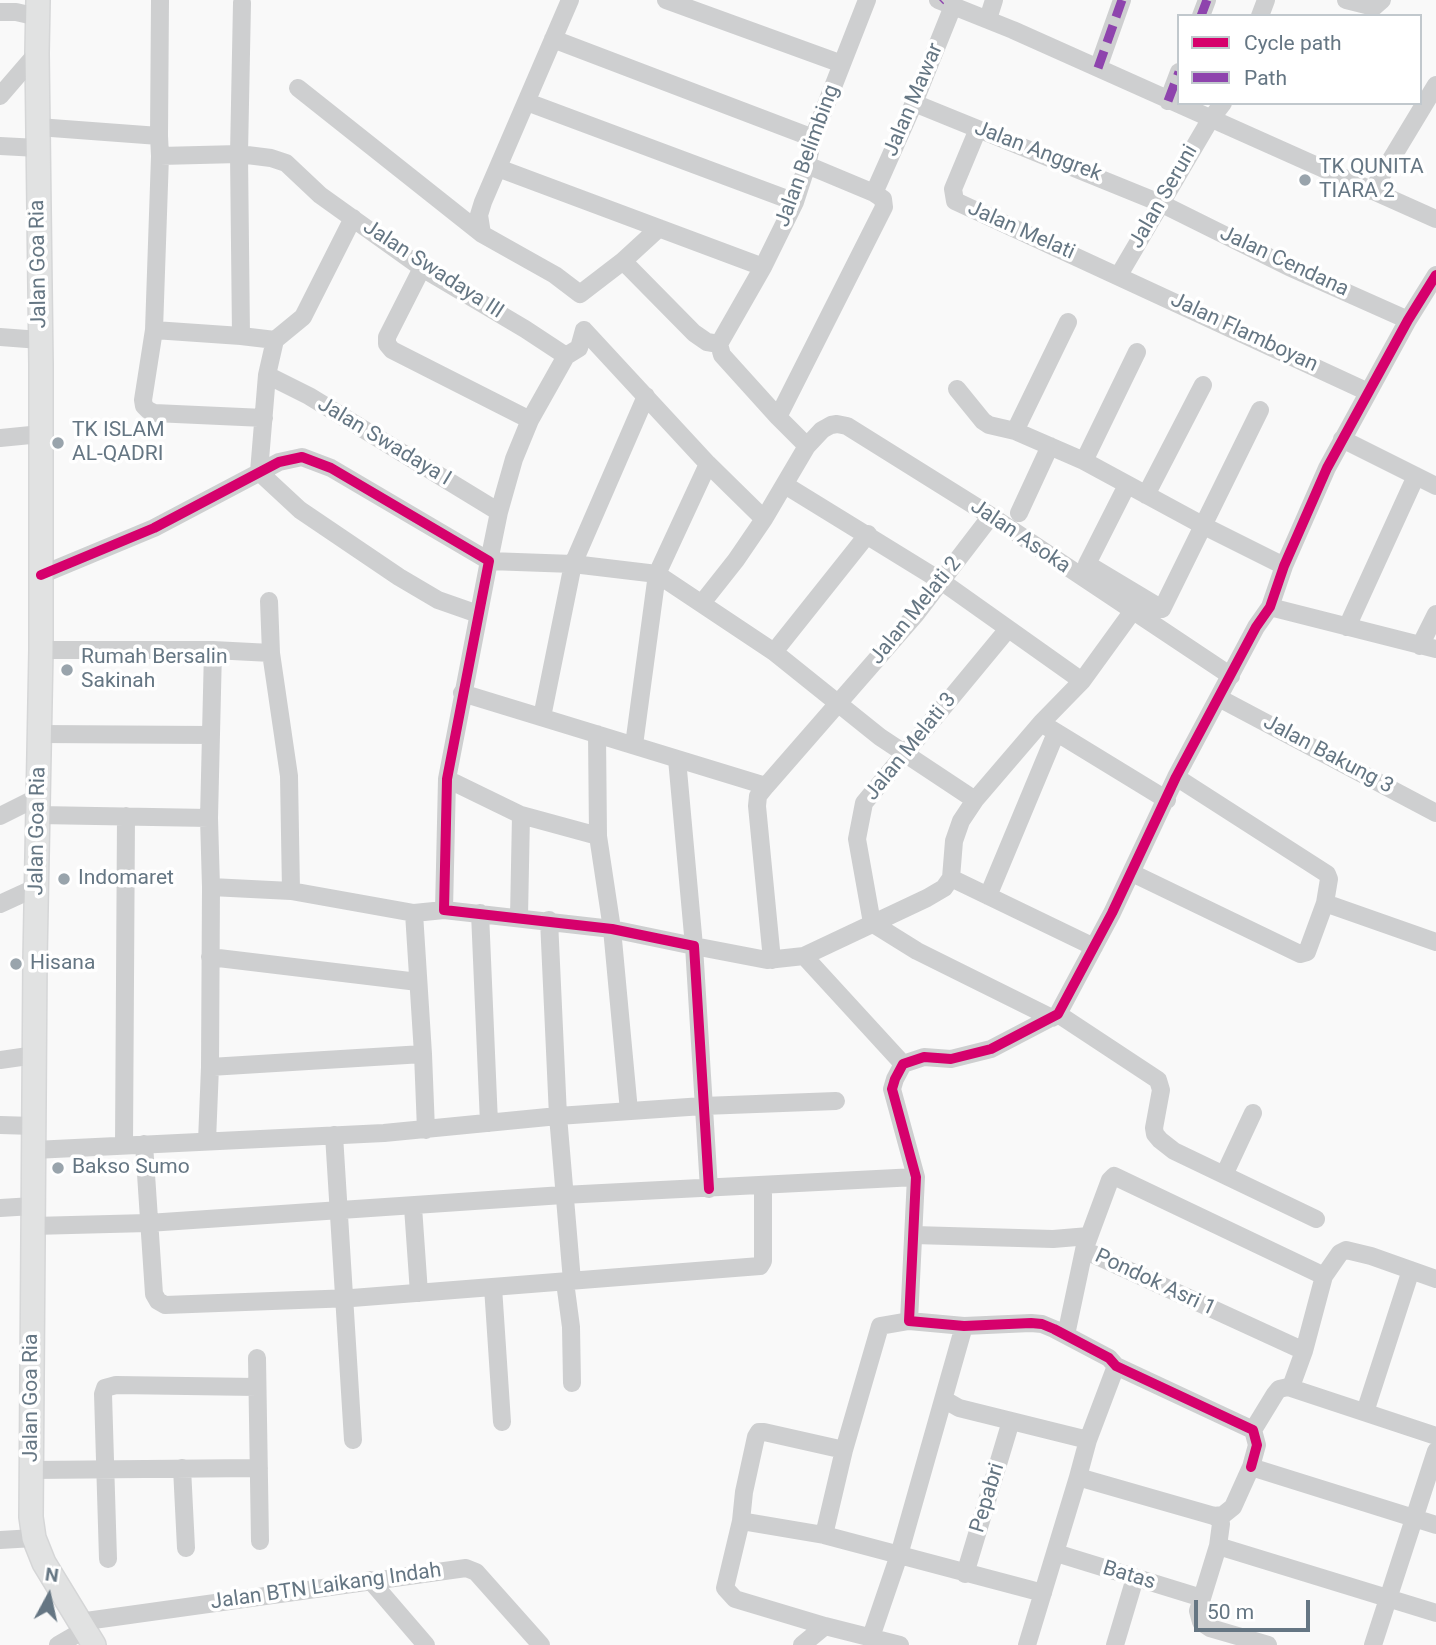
<!DOCTYPE html>
<style>
body{margin:0}
#map{position:relative;width:1436px;height:1645px;overflow:hidden;background:#f9f9f9;font-family:Roboto,sans-serif}
canvas{display:block}
.legend{position:absolute;left:1177px;top:14px;width:245px;height:91px;box-sizing:border-box;background:#fff;border:2px solid #c1c8cd;margin:0;padding:9px 12px;list-style:none;font-size:21px;color:#657683}
.legend li{display:flex;align-items:center;gap:14px;height:35px}
.legend b{width:35px;border:2px solid #c1c8cd}
.north{position:absolute;left:14px;top:1561px;width:70px;height:70px;-webkit-text-stroke:5px #fff;paint-order:stroke;rotate:8deg;font-size:19px;font-weight:700;line-height:28px;text-align:center;color:#657683}
.north::after{content:'';display:block;margin:auto;width:24px;height:32px;background:#657683;clip-path:polygon(50% 0,100% 100%,50% 72%,0 100%)}
.scale{position:absolute;left:1194px;top:1600px;width:116px;height:32px;box-sizing:border-box;border:4px solid #657683;border-top:0;padding-left:9px;font-size:21px;line-height:24px;white-space:nowrap;color:#657683;-webkit-text-stroke:5px #fff;paint-order:stroke}
</style>
<div id="map">
<canvas width="1436" height="1645"></canvas>
<ul class="legend">
<li><b style="height:9px;background:#d6006c"></b>Cycle path</li>
<li><b style="height:9px;background:#8e44ad"></b>Path</li>
</ul>
<div class="north">N</div>
<div class="scale">50 m</div>
</div>
<script>
const c = document.querySelector('canvas').getContext('2d');
c.lineJoin = 'round';
const poly = rows => new Path2D(rows.map(r => 'M' + r).join(''));
function trace(path, color, width, dash) { c.strokeStyle = color; c.lineWidth = width; c.lineCap = dash ? 'butt' : 'round'; c.setLineDash(dash || []); c.stroke(path); }
function write(font, color, halo, rows, align = 'center') {
  c.font = font + ' Roboto,sans-serif'; c.lineWidth = 7; c.setLineDash([]); c.textBaseline = 'middle'; c.strokeStyle = halo; c.fillStyle = color; for (const [text, x, y, turn = 0] of rows) {
    c.save(); c.translate(x, y); c.rotate((+turn || 0) * Math.PI / 180); c.textAlign = isNaN(turn) ? turn : align; if (halo) c.strokeText(text, 0, 0); c.fillText(text, 0, 0); c.restore();
  }
}
const major = poly([
 [38,0,37,53,41,365,41,650,35,960,31,1517,34,1538,44,1563,94,1645]
]);
trace(major, '#d5d6d7', 26);
trace(poly([
 [666,0,842,64],
 [938,0,1013,30,1436,219],
 [1346,0,1374,7,1382,0],
 [242,3,239,154,241,336,275,340],
 [0,12,16,12,38,17],
 [1201,16,1207,0],
 [1260,16,1266,0],
 [988,19,994,0],
 [553,39,813,138],
 [1098,68,1122,0],
 [298,88,482,234,555,275,580,294,623,261,659,228],
 [0,96,37,53],
 [1168,101,1179,72],
 [527,102,795,202],
 [914,103,1160,203,1289,267,1408,320],
 [38,127,159,136,160,156,239,154,271,158,286,163,320,195,422,268,525,329,566,356],
 [978,129,953,189,955,201,1368,392],
 [159,136,160,0],
 [0,146,38,148],
 [160,156,154,330,241,336],
 [498,168,763,267],
 [1372,191,1436,85],
 [874,193,914,103,953,6],
 [482,234,479,215,483,202,570,0],
 [623,261,694,333,707,342,719,344],
 [422,268,387,337,387,344,392,350,530,420],
 [1119,275,1210,120,1223,103],
 [1068,322,1015,431,1084,461,1204,526,1284,566],
 [154,330,143,400,144,406,148,410,154,413,264,418],
 [584,330,579,348,566,356,530,420,514,459,499,512,489,561,573,564,657,574,774,652,880,737,975,800],
 [584,330,708,464,764,519],
 [0,337,40,340],
 [275,340,267,375,259,472,300,510,399,577,438,600,478,614],
 [275,340,303,317,353,218],
 [719,344,763,267,795,202,807,165,813,138,867,0],
 [267,375,309,396,499,512],
 [957,389,983,421,989,425,1015,431],
 [778,417,884,207,883,199,874,193,807,165],
 [0,438,41,434],
 [1342,439,1436,486],
 [807,446,822,430,831,425,837,424,847,426,991,516,1231,676],
 [1084,461,1137,352],
 [785,485,941,581,1082,681,1041,723,1167,800],
 [1127,485,1087,564,1162,609,1260,410],
 [1146,495,1203,385],
 [1019,513,1050,446],
 [41,575,154,528,279,462,302,457,331,468,489,561,447,779,444,910,612,929,694,946,709,1189],
 [702,603,736,560,764,519,807,446,778,417,722,355,719,344],
 [1270,607,1436,649],
 [1347,627,1416,476],
 [1008,629,864,803,857,839,872,923,917,951,1052,1018],
 [1420,646,1436,614],
 [41,650,213,650,271,653,269,601],
 [774,652,868,534],
 [271,653,289,776,291,891],
 [1082,681,1132,612],
 [462,693,766,786,916,614,991,516],
 [1219,698,1436,813],
 [542,717,573,564,646,396],
 [40,734,211,735],
 [597,734,598,836],
 [634,745,657,574,708,464],
 [677,759,694,946,767,960,804,956,927,898,944,888,951,878,1094,947],
 [1176,777,1327,874,1329,879,1325,903,1436,942],
 [447,779,521,815,598,836,612,929,629,1111],
 [766,786,758,796,757,806,772,960],
 [39,815,209,818],
 [0,816,38,797],
 [1132,873,1300,954,1307,952,1325,903],
 [951,878,954,841,961,821,975,800,1041,723],
 [211,887,291,891,414,913,444,910],
 [988,896,1056,733],
 [0,904,37,887],
 [414,913,423,1054],
 [480,913,489,1123],
 [519,917,521,815],
 [549,920,558,1116,572,1281],
 [804,956,903,1064],
 [210,957,418,982],
 [1058,1014,1158,1080,1161,1090,1154,1128,1155,1134,1160,1140,1174,1151,1316,1219],
 [0,1060,35,1055],
 [210,1067,423,1054,426,1130],
 [0,1125,34,1126],
 [334,1135,353,1440],
 [207,1141,210,1067,211,887,209,818,213,650],
 [144,1144,154,1294,158,1301,165,1305,352,1298,760,1266,763,1261,763,1186],
 [124,1145,126,816],
 [34,1150,384,1133,558,1116,703,1106,836,1101],
 [1225,1173,1253,1113],
 [413,1207,419,1293],
 [0,1208,33,1206],
 [33,1226,148,1223,563,1195,916,1177],
 [914,1235,1053,1239,1089,1236],
 [1084,1250,1304,1351],
 [1324,1276,1304,1351,1292,1384,1288,1387,1436,1436],
 [565,1282,571,1327,572,1383],
 [493,1287,502,1422],
 [1066,1335,1084,1250,1110,1180,1114,1176,1324,1276,1340,1253,1346,1250,1371,1256,1436,1279],
 [257,1358,260,1541],
 [945,1400,959,1408,1088,1440],
 [1365,1412,1411,1270],
 [1253,1430,1275,1394,1279,1389,1288,1387],
 [1251,1467,1257,1445,1253,1430,1116,1366,1109,1358,1054,1329,1042,1324,1031,1323,964,1326,909,1321,916,1177,892,1089,895,1079,903,1064,924,1057,951,1059,991,1049,1058,1014,1112,913,1176,777,1256,627,1270,607,1284,566,1327,468,1408,320,1436,275],
 [182,1468,186,1548],
 [31,1470,259,1468],
 [1078,1477,1088,1440,1116,1366],
 [1214,1516,1220,1520,1221,1524,1218,1546,1436,1613],
 [741,1521,824,1535,844,1450],
 [824,1535,1043,1593],
 [0,1540,34,1538],
 [1218,1546,1198,1611,1201,1622,1210,1628,1268,1645],
 [1056,1553,1202,1598],
 [108,1559,103,1394,105,1388,116,1385,257,1387],
 [965,1574,1011,1421],
 [370,1580,426,1645],
 [79,1622,466,1568,476,1572,541,1645],
 [825,1626,735,1599,725,1588,741,1521,744,1492,756,1437,759,1432,764,1432,844,1450,880,1326,909,1321],
 [871,1637,899,1555,964,1326],
 [58,1645,84,1630],
 [802,1645,825,1626,900,1645],
 [1027,1645,1078,1477,1214,1516,1223,1515,1233,1507,1251,1467,1436,1525],
 [1115,1645,1135,1578],
 [1373,1645,1436,1451]
]), '#cecfd0', 18);
trace(major, '#e1e2e2', 23);
trace(poly([
 [940,1,941,0],
 [1201,16,1207,0],
 [1098,68,1122,0],
 [1168,101,1179,72]
]), '#8e44ad', 9, [18, 9]);
trace(poly([
 [41,575,154,528,279,462,302,457,331,468,489,561,447,779,444,910,612,929,694,946,709,1189],
 [1251,1467,1257,1445,1253,1430,1116,1366,1109,1358,1054,1329,1042,1324,1031,1323,964,1326,909,1321,916,1177,892,1089,895,1079,903,1064,924,1057,951,1059,991,1049,1058,1014,1112,913,1176,777,1256,627,1270,607,1284,566,1327,468,1408,320,1436,275]
]), '#d6006c', 10);
for (const [x, y, r, color] of [
 [1305,180,7,"#99a4ac"],
 [58,443,7,"#99a4ac"],
 [67,670,7,"#99a4ac"],
 [64,879,7,"#99a4ac"],
 [16,964,7,"#99a4ac"],
 [58,1168,7,"#99a4ac"]
]) { const dot = new Path2D(); dot.arc(x, y, r, 0, 2 * Math.PI); c.fillStyle = color; c.fill(dot); trace(dot, '#fff', 2.5); }
write('21px', '#657683', '#fff', [
 ["Jalan Mawar",914,100,-67],
 ["Jalan Anggrek",1038,152,21],
 ["Jalan Belimbing",808,156,-70],
 ["Jalan Seruni",1164,197,-60],
 ["Jalan Melati",1021,231,24],
 ["Jalan Cendana",1284,262,25],
 ["Jalan Goa Ria",39,264,-91],
 ["Jalan Swadaya III",433,270,33],
 ["Jalan Flamboyan",1244,333,25],
 ["Jalan Swadaya I",384,442,31],
 ["Jalan Asoka",1020,537,34],
 ["Jalan Melati 2",916,611,-51],
 ["Jalan Melati 3",911,747,-51],
 ["Jalan Bakung 3",1328,755,28],
 ["Jalan Goa Ria",38,831,-89],
 ["Pondok Asri 1",1155,1283,25],
 ["Jalan Goa Ria",32,1398,-90],
 ["Pepabri",988,1498,-73],
 ["Batas",1129,1576,17],
 ["Jalan BTN Laikang Indah",326,1587,-8]
]);
write('21px', '#657683', '#fff', [
 ["TK QUNITA",1319,168],
 ["TIARA 2",1319,192],
 ["TK ISLAM",72,431],
 ["AL-QADRI",72,455],
 ["Rumah Bersalin",81,658],
 ["Sakinah",81,682],
 ["Indomaret",78,879],
 ["Hisana",30,964],
 ["Bakso Sumo",72,1168]
], 'left');
</script>
